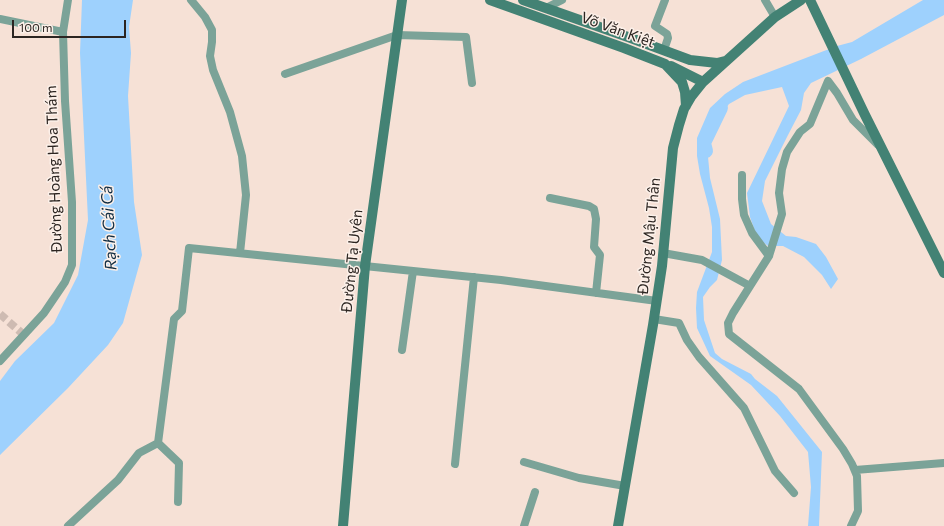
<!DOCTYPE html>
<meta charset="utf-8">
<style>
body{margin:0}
#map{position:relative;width:944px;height:526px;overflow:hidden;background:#f6e1d6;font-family:Commissioner,sans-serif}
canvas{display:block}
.scale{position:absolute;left:12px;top:20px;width:114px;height:18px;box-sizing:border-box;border:2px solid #2c2521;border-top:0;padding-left:5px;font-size:12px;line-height:14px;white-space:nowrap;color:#2c2521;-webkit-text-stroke:3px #fcf0e9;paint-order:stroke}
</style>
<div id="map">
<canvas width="944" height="526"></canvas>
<div class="scale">100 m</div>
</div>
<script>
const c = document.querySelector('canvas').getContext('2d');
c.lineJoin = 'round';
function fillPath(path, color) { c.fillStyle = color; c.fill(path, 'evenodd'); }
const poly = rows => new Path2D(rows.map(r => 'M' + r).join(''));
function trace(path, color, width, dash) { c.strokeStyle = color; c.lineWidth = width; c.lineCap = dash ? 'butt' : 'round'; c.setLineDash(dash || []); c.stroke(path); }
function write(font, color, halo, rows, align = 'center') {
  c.font = font + ' Commissioner,sans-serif'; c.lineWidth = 3; c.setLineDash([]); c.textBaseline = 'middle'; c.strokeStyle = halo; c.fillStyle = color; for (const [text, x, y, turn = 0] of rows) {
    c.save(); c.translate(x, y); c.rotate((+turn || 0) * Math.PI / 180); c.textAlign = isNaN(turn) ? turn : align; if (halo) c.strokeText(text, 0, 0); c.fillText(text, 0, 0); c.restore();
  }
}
fillPath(poly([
 [82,0,133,0,129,27,131,53,128,96,134,202,142,255,123,323,108,345,68,388,0,455,0,381,15,361,54,323,78,275,88,220,80,53],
 [923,0,944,0,944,15,861,59,811,83,804,93,801,110,788,135,765,181,762,201,771,224,786,236,796,237,816,244,826,257,838,279,831,289,822,275,804,257,783,246,768,246,757,237,750,217,747,193,789,106,782,87,745,95,729,104,709,130,707,146,710,178,720,219,722,260,717,280,710,287,703,297,704,320,715,353,722,359,751,374,755,379,777,396,822,452,819,526,808,526,811,487,808,452,780,416,751,385,710,356,697,328,696,308,697,292,712,252,712,227,709,208,700,174,697,156,697,138,710,108,725,94,743,82,837,46,852,42]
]), '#9ed1fd');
trace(poly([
 [706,151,704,143,721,108]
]), '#9ed1fd', 14);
trace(poly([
 [0,314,24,335]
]), '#cebbb2', 8, [8, 4]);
trace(poly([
 [191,0,205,17,212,30,212,42,210,56,213,70,230,112,242,156,246,195,240,253],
 [765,0,775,17],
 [546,8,562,0],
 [0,19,63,32],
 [664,50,668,38,667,34,655,26,665,0],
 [285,74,397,35,466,37,472,83],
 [742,175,742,199,744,215,752,233,769,256],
 [550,198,589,206,594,209,596,219,594,247,600,255,596,293],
 [663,253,702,260,750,286,769,256,782,214,779,193,782,169,787,152,800,132,810,124,828,81,837,93,853,120,878,145],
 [750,286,733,313,728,323,729,334,799,389,843,449,852,464,857,476,858,511,851,526],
 [654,319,679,323,687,340,699,357,744,408,775,471,794,493],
 [402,350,413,271],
 [0,361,44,313,65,282,72,265,72,202,65,101,63,32,68,0],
 [158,443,179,463,178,502],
 [524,462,579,478,625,486],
 [455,464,474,277],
 [855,470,944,463],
 [68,526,118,480,139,453,158,443,174,319,182,311,189,248,501,280,657,301],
 [524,526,535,492]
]), '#7ba398', 8);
trace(poly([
 [490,0,624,48,665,64,682,82,685,92,686,106],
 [523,0,628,37,690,60,717,63,725,61],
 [810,0,865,115,944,273],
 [671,66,703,82],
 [343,526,365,266,402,0],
 [618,526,653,325,662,266,673,148,679,125,684,109,691,97,703,82,775,17,801,0]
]), '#438274', 10);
write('15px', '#2c2521', '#fcf0e9', [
 ["Võ Văn Kiệt",618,30,20],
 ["Đường Hoàng Hoa Thám",54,169,-92],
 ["Đường Mậu Thân",649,236,-84],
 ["Đường Tạ Uyên",352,261,-84]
]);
write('italic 16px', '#112d43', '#fcf0e9', [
 ["Rạch Cái Cá",109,228,-93]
]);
</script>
